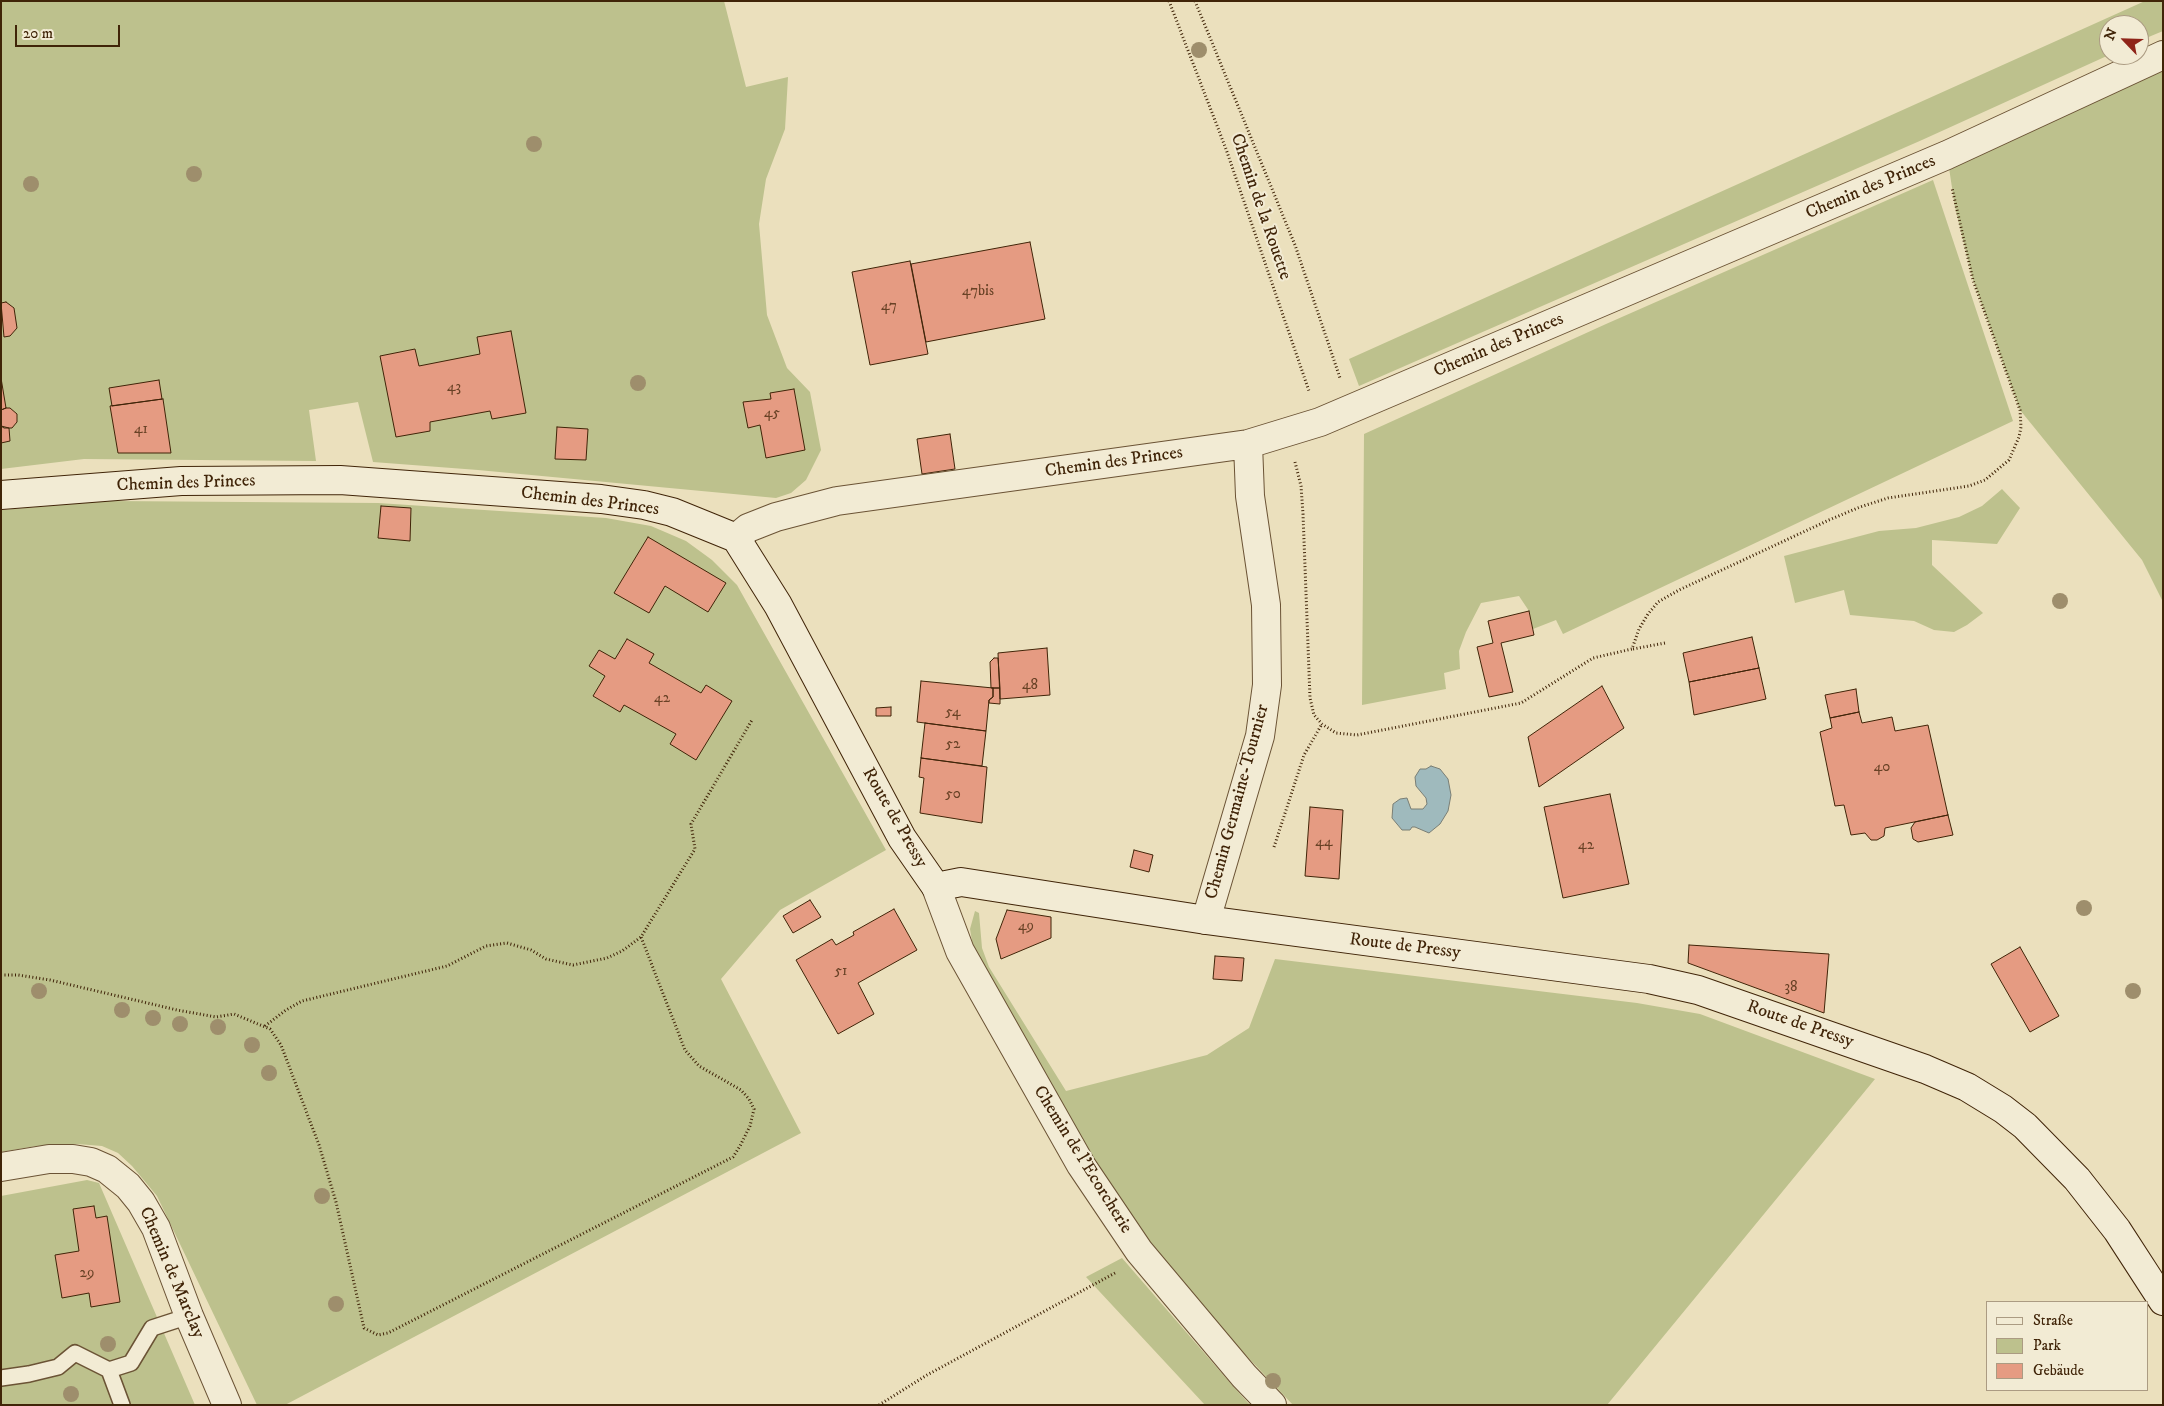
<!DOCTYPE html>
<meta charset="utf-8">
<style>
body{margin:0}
#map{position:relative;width:2164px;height:1406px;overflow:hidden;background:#ebe0bd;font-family:"IM FELL DW Pica",serif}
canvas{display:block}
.frame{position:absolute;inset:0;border:2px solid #402408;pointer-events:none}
.legend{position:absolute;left:1986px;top:1301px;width:162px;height:90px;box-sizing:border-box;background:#f2ebd4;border:1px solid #ab9b82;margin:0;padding:6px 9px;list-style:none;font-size:15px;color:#402408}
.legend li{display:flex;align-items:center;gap:10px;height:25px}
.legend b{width:25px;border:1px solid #ab9b82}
.north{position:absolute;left:2099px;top:15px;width:50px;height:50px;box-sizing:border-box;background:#f2ebd4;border:1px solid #ab9b82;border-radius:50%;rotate:294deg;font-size:14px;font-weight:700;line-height:20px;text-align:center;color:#402408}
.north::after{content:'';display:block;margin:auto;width:18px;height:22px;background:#8f2418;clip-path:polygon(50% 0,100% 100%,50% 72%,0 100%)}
.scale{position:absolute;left:15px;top:25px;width:105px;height:22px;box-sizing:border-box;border:2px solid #402408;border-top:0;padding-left:6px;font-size:15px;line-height:18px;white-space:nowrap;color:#402408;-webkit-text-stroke:4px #f2ebd4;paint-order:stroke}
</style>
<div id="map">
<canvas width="2164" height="1406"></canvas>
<div class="frame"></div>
<ul class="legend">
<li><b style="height:6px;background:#f2ebd4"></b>Straße</li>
<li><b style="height:14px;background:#bdc18d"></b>Park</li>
<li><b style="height:14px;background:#e59b82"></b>Gebäude</li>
</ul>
<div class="north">N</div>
<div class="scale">20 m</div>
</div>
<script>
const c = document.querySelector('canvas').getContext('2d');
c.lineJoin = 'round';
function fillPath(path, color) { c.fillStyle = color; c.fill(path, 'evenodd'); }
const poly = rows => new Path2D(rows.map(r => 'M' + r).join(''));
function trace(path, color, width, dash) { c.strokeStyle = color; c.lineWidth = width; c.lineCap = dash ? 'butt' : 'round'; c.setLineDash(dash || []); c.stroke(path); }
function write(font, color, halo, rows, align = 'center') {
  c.font = font + ' "IM FELL DW Pica",serif'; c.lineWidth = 4; c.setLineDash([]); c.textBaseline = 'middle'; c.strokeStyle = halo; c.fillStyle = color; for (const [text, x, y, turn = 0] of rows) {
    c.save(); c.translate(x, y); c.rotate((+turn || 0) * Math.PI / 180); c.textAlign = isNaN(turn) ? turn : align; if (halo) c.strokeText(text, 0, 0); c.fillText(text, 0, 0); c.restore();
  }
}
fillPath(poly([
 [1,1,724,1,746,87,788,77,785,129,766,179,759,224,767,315,787,368,810,392,821,450,806,480,791,493,776,498,478,470,373,462,358,402,309,410,316,461,84,459,1,469],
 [2145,1,2163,1,2163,31,2139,41,2139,25,2109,25,2109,55,1922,140,1359,386,1349,359],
 [2163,68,2163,602,2142,560,2020,410,1973,280,1955,207,1949,168],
 [1933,180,2013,421,1563,634,1556,620,1533,629,1529,611,1519,596,1481,603,1466,632,1459,651,1460,669,1444,673,1446,689,1362,705,1364,434,1606,324],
 [2002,489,2020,508,1997,544,1932,540,1932,565,1983,613,1967,625,1954,632,1934,630,1914,621,1850,615,1844,590,1795,603,1784,556,1879,531,1916,528,1959,517,1982,506],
 [111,501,378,503,606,518,651,526,686,541,712,560,737,585,886,850,780,910,721,979,801,1133,285,1405,257,1405,157,1196,132,1166,118,1153,102,1146,77,1144,36,1146,1,1152,1,510],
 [975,911,979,913,982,948,989,967,1066,1091,1207,1055,1249,1028,1275,959,1637,1003,1700,1014,1875,1079,1607,1405,1293,1405,1241,1350,1166,1262,1126,1212,1096,1167,974,953,970,929],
 [87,1180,99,1183,195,1405,1,1405,1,1196],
 [1122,1258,1232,1385,1250,1405,1205,1405,1086,1277]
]), '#bdc18d');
const water = poly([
 [1431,766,1440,769,1448,779,1451,795,1448,811,1440,824,1429,833,1415,827,1412,827,1410,830,1402,830,1392,818,1393,804,1400,799,1407,798,1411,809,1423,809,1427,804,1426,798,1416,786,1415,777,1420,769,1426,769,1431,766]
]);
fillPath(water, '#9fbabd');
trace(water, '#797e75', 1);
const building = poly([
 [1030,242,1045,319,926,342,911,264,1030,242],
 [910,261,928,354,870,365,852,272,910,261],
 [6,302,14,308,17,328,10,336,4,337,1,303,6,302],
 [511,331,526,413,492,419,490,411,430,422,430,431,396,437,380,356,415,349,419,366,480,354,477,337,511,331],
 [1,378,6,408,1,410,1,378],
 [159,380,162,399,112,406,109,388,159,380],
 [794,389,805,450,766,458,760,425,748,428,743,402,771,399,770,393,794,389],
 [163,399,171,453,118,453,110,406,163,399],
 [6,408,10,408,17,414,17,422,12,428,4,428,1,426,1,410,6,408],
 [1,426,9,428,10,441,1,443,1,426],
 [557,427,588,429,586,460,555,459,557,427],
 [950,434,955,469,922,474,917,439,950,434],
 [381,506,411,508,410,541,378,538,381,506],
 [648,537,726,583,708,612,665,586,649,613,614,593,648,537],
 [1529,611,1534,635,1501,643,1513,692,1489,697,1477,647,1493,643,1488,621,1529,611],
 [1752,637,1759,668,1689,682,1683,653,1752,637],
 [627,639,654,654,649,663,701,693,706,685,732,701,696,760,670,744,676,734,624,705,620,712,593,696,605,676,589,666,599,650,615,659,627,639],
 [1047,648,1050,695,1000,699,998,653,1047,648],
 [994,658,998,658,1000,688,991,688,990,662,994,658],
 [1759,668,1766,699,1694,715,1689,682,1759,668],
 [921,681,993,688,993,697,989,700,986,731,917,722,921,681],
 [1602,686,1624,728,1539,787,1528,737,1602,686],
 [993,688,1000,688,1000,704,989,703,989,700,993,697,993,688],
 [1856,689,1859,712,1830,718,1825,695,1856,689],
 [891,707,891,716,876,716,876,708,891,707],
 [1859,712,1862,723,1892,717,1895,731,1928,725,1948,815,1885,828,1884,836,1877,840,1871,840,1865,833,1851,835,1844,805,1835,806,1820,732,1832,728,1830,718,1859,712],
 [925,723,986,731,982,766,921,758,925,723],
 [921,758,987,767,982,823,920,813,924,778,919,777,921,758],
 [1610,794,1629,884,1563,898,1544,807,1610,794],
 [1310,807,1343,810,1339,879,1305,876,1310,807],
 [1948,815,1953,835,1918,842,1913,839,1911,828,1915,822,1948,815],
 [1134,850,1153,855,1149,872,1130,867,1134,850],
 [810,900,821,917,793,933,783,916,810,900],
 [894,909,917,950,858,983,874,1014,838,1034,796,960,832,939,836,945,854,935,853,932,894,909],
 [1007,910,1051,917,1051,938,1001,959,996,939,1007,910],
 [1689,945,1829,954,1824,1013,1688,963,1689,945],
 [2020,947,2059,1016,2030,1032,1991,964,2020,947],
 [1215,956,1244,958,1242,981,1213,979,1215,956],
 [94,1206,96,1218,107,1216,120,1302,91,1307,89,1293,62,1298,55,1255,79,1251,73,1209,94,1206]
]);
fillPath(building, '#e59b82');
trace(building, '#402408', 1);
const lane = poly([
 [109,1370,131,1363,152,1328,189,1316],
 [1,1378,29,1374,58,1367,75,1353,109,1370,122,1405]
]);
const street = poly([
 [736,538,748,528,776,517,837,501,1248,444,1320,422,1947,155,2163,55],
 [936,887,960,951,1081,1165,1139,1251,1244,1376,1272,1405],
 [1206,920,1260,736,1267,685,1266,605,1250,496,1248,444],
 [1,1167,49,1159,73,1159,91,1162,107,1169,128,1186,141,1202,156,1228,189,1316,227,1405]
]);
const secondary = poly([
 [1,495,181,481,340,480,601,499,644,505,672,512,736,538,778,605,902,838,936,887,961,882,1206,920,1649,979,1698,990,1925,1069,1967,1087,2003,1109,2025,1126,2077,1179,2117,1230,2163,1301]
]);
trace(lane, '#6b5335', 18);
trace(street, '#6b5335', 30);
trace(secondary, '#402408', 30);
trace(poly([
 [1169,1,1226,149,1309,391],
 [1195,1,1295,245,1340,378],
 [1295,462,1301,486,1303,514,1310,698,1314,715,1322,724,1336,733,1357,735,1521,703,1593,658,1632,649,1639,629,1648,614,1658,602,1679,590,1829,520,1860,507,1888,498,1969,486,1985,480,2009,460,2019,437,2021,427,2020,410,1973,280,1952,188],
 [1633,649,1665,643],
 [1274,847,1304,755,1322,724],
 [1,975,18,975,50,980,177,1010,216,1017,234,1014,270,1029,281,1045,319,1145,336,1202,364,1328,378,1335,388,1333,733,1157,740,1146,750,1126,754,1109,749,1099,741,1090,699,1066,685,1050,641,937,695,849,691,824,752,720],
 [265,1026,286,1010,302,1001,447,966,486,946,507,943,531,950,546,959,573,965,607,958,622,951,641,937],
 [879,1405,927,1375,1115,1273]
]), '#402408', 3, [1, 2.5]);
trace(lane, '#f2ebd4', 15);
trace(street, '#f2ebd4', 28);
trace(secondary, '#f2ebd4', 28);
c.fillStyle = '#9e8e6c';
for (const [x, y] of [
 [1199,50],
 [534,144],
 [194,174],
 [31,184],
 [638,383],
 [2060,601],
 [2084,908],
 [39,991],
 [2133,991],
 [122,1010],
 [153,1018],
 [180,1024],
 [218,1027],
 [252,1045],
 [269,1073],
 [322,1196],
 [336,1304],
 [108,1344],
 [1273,1381],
 [71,1394]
]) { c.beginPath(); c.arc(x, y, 8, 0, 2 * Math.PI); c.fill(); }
write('15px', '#694226', null, [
 ["47bis",978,292],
 ["47",889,307],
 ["43",454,388],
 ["45",772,414],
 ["41",141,430],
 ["48",1030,686],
 ["42",662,699],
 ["54",953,713],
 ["52",953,745],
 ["40",1882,768],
 ["50",953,795],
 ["44",1324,843],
 ["42",1586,846],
 ["49",1026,927],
 ["51",841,972],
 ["38",1791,988],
 ["29",87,1274]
]);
write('18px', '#402408', '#f2ebd4', [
 ["Chemin des Princes",1871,188,-23],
 ["Chemin de la Rouette",1260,207,71],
 ["Chemin des Princes",1499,346,-23],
 ["Chemin des Princes",1114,463,-8],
 ["Chemin des Princes",186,484,-2],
 ["Chemin des Princes",590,502,7],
 ["Chemin Germaine-Tournier",1238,802,-75],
 ["Route de Pressy",894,818,60],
 ["Route de Pressy",1405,947,7],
 ["Route de Pressy",1800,1025,19],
 ["Chemin de l'Ecorcherie",1082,1160,58],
 ["Chemin de Marclay",171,1273,67]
]);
</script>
